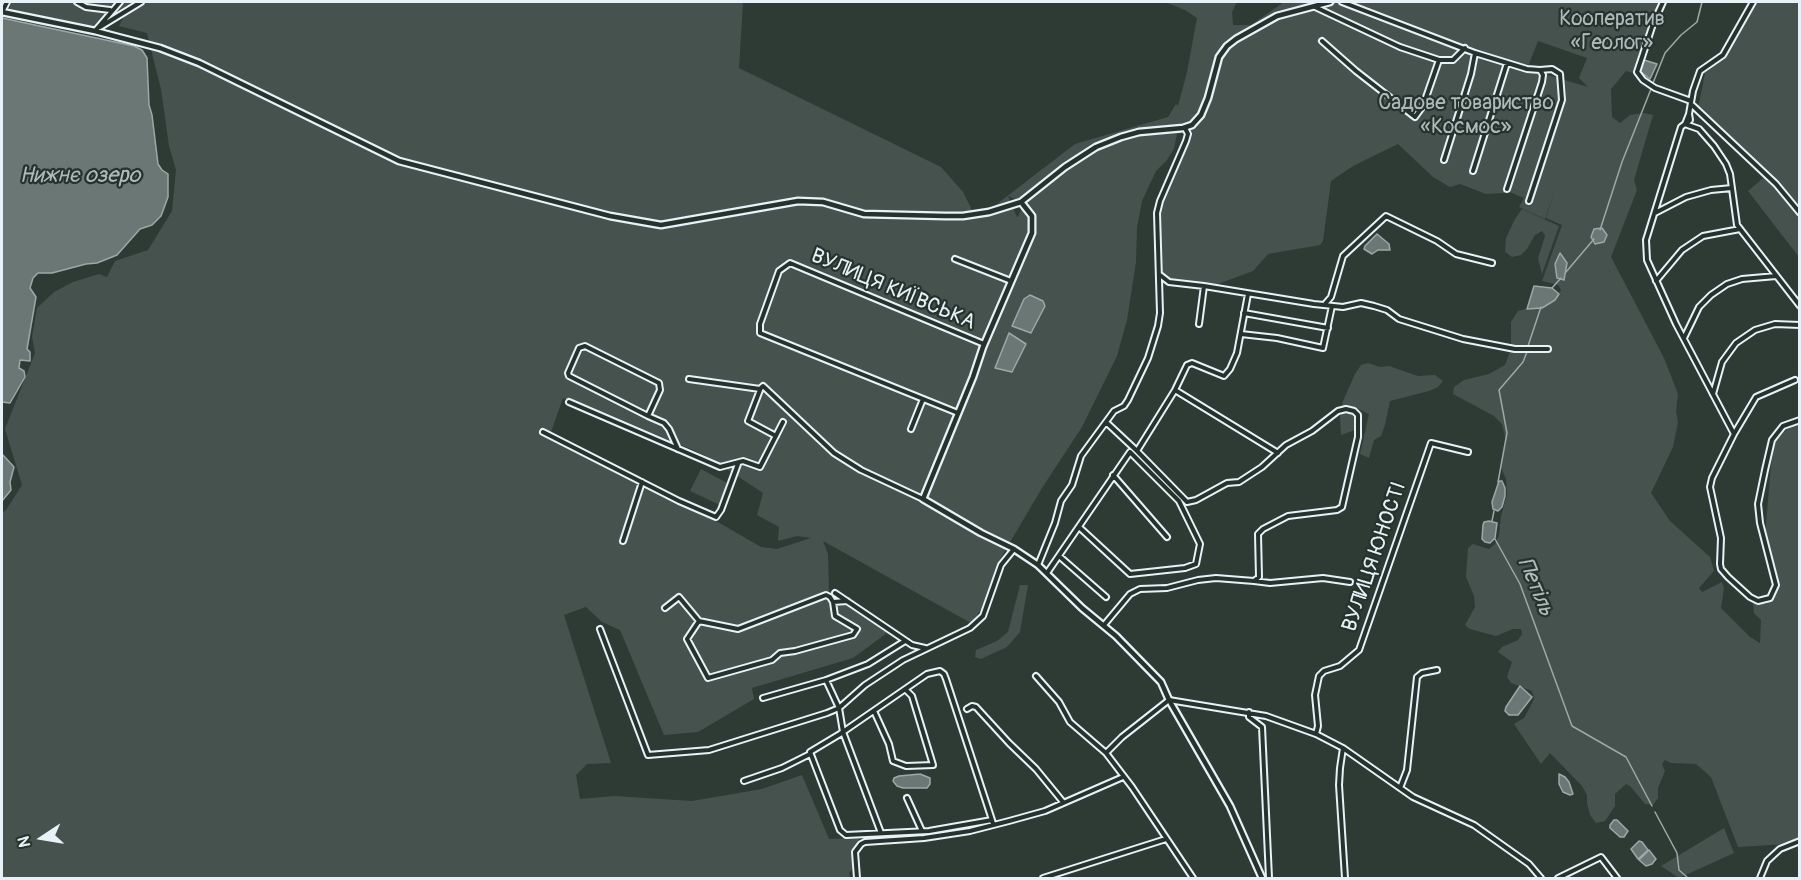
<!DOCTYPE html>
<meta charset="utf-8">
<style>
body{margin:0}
#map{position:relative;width:1801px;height:880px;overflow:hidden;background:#2e3b35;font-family:Pangolin,sans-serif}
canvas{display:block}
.frame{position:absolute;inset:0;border:3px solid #e8f1f8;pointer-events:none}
.north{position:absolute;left:12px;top:808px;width:60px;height:60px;-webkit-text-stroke:4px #26332d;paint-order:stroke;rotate:258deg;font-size:16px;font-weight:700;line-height:24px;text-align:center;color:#e8f1f8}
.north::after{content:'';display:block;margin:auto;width:21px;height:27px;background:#e8f1f8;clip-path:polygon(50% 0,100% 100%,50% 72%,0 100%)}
</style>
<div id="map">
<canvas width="1801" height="880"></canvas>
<div class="frame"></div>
<div class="north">N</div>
</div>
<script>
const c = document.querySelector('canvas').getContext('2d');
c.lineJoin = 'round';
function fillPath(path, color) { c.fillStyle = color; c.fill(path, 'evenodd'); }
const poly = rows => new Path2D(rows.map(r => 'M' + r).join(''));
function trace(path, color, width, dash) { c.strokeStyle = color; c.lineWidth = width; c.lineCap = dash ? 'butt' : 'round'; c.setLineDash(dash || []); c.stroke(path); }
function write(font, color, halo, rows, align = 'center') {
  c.font = font + ' Pangolin,sans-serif'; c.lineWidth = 4.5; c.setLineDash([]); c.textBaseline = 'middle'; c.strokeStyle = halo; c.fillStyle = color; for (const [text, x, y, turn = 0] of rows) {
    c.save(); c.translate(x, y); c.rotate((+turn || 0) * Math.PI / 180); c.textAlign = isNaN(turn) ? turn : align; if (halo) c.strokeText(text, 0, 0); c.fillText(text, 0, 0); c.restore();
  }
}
fillPath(poly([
 [11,2,743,2,739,68,941,167,963,192,973,212,993,207,1075,144,1168,117,1176,104,1178,106,1187,72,1197,18,1185,10,1165,2,1237,2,1232,12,1233,25,1251,25,1284,2,1661,2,1633,73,1626,71,1611,89,1612,117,1620,123,1630,115,1644,113,1653,115,1634,180,1637,190,1611,257,1664,358,1678,394,1676,411,1678,422,1673,447,1651,493,1670,521,1710,557,1714,571,1699,588,1702,592,1722,582,1724,588,1721,608,1750,637,1760,643,1761,620,1754,613,1753,603,1766,604,1772,599,1777,586,1765,536,1771,465,1775,442,1784,432,1799,419,1799,837,1787,844,1738,847,1711,777,1696,764,1671,763,1665,760,1662,764,1665,771,1658,788,1658,798,1653,805,1645,804,1631,787,1626,784,1615,794,1615,806,1605,821,1596,823,1590,815,1587,803,1587,795,1582,786,1550,753,1541,764,1514,724,1524,718,1529,709,1534,699,1532,691,1511,683,1507,677,1512,662,1498,652,1502,647,1518,640,1522,634,1521,629,1513,629,1496,636,1470,629,1465,625,1475,607,1474,596,1466,577,1468,548,1473,544,1489,549,1495,544,1499,535,1501,516,1507,495,1506,479,1500,465,1506,441,1502,424,1494,416,1453,394,1454,387,1464,380,1489,374,1505,365,1511,349,1511,322,1518,311,1555,300,1561,290,1558,285,1542,281,1562,225,1546,218,1555,190,1545,219,1519,207,1524,198,1507,191,1504,193,1486,194,1460,184,1450,187,1433,177,1398,144,1353,166,1331,181,1323,241,1320,245,1268,254,1253,271,1215,285,1167,279,1161,275,1161,206,1186,147,1190,131,1177,134,1174,149,1167,160,1156,171,1142,201,1137,227,1136,262,1127,320,1117,356,1082,427,1042,488,996,566,984,606,971,623,823,541,828,554,829,592,887,633,853,658,752,688,754,699,698,732,664,735,620,630,602,622,586,607,564,615,611,763,587,764,576,775,580,799,614,796,692,801,762,789,802,775,829,839,859,838,857,863,849,873,850,878,2,878,2,513,6,510,22,485,5,429,35,353,32,337,37,308,54,292,73,282,99,274,107,277,115,261,148,250,172,211,176,170,169,146,161,89,147,33,119,26,126,13,93,28,9,11],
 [1538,41,1587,58,1579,78,1588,87,1527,69],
 [1008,196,1024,203,1018,217,1017,217],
 [563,398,696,451,716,462,763,493,757,515,779,527,778,541,797,536,811,538,777,549,761,547,635,474,551,432],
 [1756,2,1799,2,1799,257,1748,191,1769,173,1696,106,1699,104,1705,73,1723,59],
 [1522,209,1559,226,1542,274,1538,258,1545,236,1542,231,1535,235,1527,249,1521,255,1512,257,1505,252,1506,238,1515,219],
 [1368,363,1380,367,1389,366,1418,376,1435,375,1443,381,1438,387,1429,391,1390,401,1385,425,1381,436,1374,440,1369,458,1360,454,1369,414,1358,409,1355,430,1341,435,1340,417,1343,401,1355,374,1361,365],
 [701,469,727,483,720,505,690,491],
 [1020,585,1028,585,1020,632,1007,647,981,659,975,657,976,650,997,641,1008,632],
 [1724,828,1734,853,1679,878,1661,866]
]), '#45524e');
const water = poly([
 [2,18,134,46,142,50,147,58,149,105,152,115,158,164,162,170,168,174,168,197,161,216,152,225,140,229,117,255,97,263,86,264,52,273,38,273,33,278,30,288,36,297,27,349,30,352,30,361,20,360,19,368,24,371,25,377,10,403,2,402,2,18],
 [1644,60,1657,64,1650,79,1641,72,1640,67,1644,60],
 [1602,228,1607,235,1604,242,1595,244,1591,237,1594,229,1602,228],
 [1377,234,1389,244,1390,250,1378,250,1372,254,1364,249,1365,246,1377,234],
 [1560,253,1567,263,1564,280,1557,278,1555,264,1560,253],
 [1534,286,1552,288,1559,294,1555,300,1542,308,1527,309,1534,286],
 [1030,295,1043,301,1045,306,1031,333,1012,326,1024,299,1030,295],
 [1009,333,1026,344,1012,372,995,368,1009,333],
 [2,454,14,467,10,482,11,490,2,501,2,454],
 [1499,481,1502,481,1505,488,1505,496,1502,507,1498,511,1493,509,1492,502,1499,481],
 [1489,521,1497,523,1495,538,1490,543,1485,542,1482,539,1483,525,1484,522,1489,521],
 [1520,686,1532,697,1518,715,1509,715,1505,711,1506,707,1520,686],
 [920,774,930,778,930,784,927,788,903,788,897,786,893,781,894,778,899,776,920,774],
 [1559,774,1565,777,1569,782,1573,794,1570,795,1563,792,1559,784,1559,774],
 [1614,820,1617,820,1628,831,1624,837,1620,837,1610,828,1610,825,1614,820],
 [1639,841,1642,842,1648,850,1638,859,1631,849,1639,841],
 [1649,850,1656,859,1652,864,1646,866,1639,860,1649,850]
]);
fillPath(water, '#6b7775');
trace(water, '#9da8a9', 1.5);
trace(poly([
 [1653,83,1665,53,1681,35,1697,22,1702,2],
 [1600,230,1622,162,1651,89],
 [1566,272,1594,239],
 [1552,288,1561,278],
 [1528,346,1541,307],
 [1498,482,1507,433,1499,390,1523,362,1527,352],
 [1492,521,1494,511],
 [1495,539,1520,584,1572,726,1626,757,1652,806],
 [1655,812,1677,853,1679,870,1688,878]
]), '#9da8a9', 1.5);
const minor = poly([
 [77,2,86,7,110,10],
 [1342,2,1475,53,1527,69,1540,70,1543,75,1542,82,1507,189],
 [1663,2,1653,24,1637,72,1643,80,1655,88,1691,101],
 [1315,7,1400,47,1439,60,1453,60,1465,48],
 [2,12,7,2],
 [100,27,141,2],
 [95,31,120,2],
 [1322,41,1356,71,1415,117,1423,106,1439,60],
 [1691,104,1776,184,1800,213],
 [1689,114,1685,124,1681,127,1646,240,1647,260,1676,324,1734,434,1712,478,1710,487,1721,538,1720,564,1721,569,1728,577,1750,597,1758,601,1770,598,1776,585,1760,523,1758,504,1765,470,1772,440,1783,426,1800,420],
 [1685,124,1699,129,1714,146,1726,164,1730,174,1737,225,1800,306],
 [1686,124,1690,120,1689,114,1693,91,1700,71,1723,55,1753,2],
 [1444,160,1471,74,1475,53],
 [1473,171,1507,63],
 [1529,201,1562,100,1560,74,1552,69,1540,70],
 [1655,213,1686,197,1711,190,1732,188],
 [955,259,1011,281],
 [1160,275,1169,282,1204,286,1314,304,1343,307,1361,303,1374,306,1387,310,1399,319,1463,339,1515,349,1548,349],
 [1656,281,1682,250,1703,236,1740,229],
 [1325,304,1331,297,1343,256,1386,216,1437,241,1456,254,1492,263],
 [1244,313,1328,328],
 [1199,324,1204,286],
 [1241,334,1277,338,1323,348,1332,306],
 [1684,338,1699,307,1711,295,1727,284,1742,279,1776,276],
 [689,379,760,389,763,386,834,453,861,470,923,499],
 [760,390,748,421,776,436],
 [1175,390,1278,453],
 [1713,394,1722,362,1736,343,1755,330,1775,324,1800,325],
 [569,402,720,467,743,461,760,467,783,422],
 [958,413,760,333,760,324,779,271,790,263,984,344],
 [648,416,660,390,659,383,585,346,579,348,568,373,569,376,648,416,664,423,669,429,678,449],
 [1107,423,1137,451,1175,390,1187,365,1192,363,1224,376,1230,369,1237,353,1248,294],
 [911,429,923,399],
 [543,432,679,501,716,517,721,510,738,464],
 [1734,434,1756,397,1795,380],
 [1137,451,1187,502,1196,500,1227,483,1239,482,1262,467,1286,445,1312,431,1338,411,1346,409,1354,411,1358,415,1358,437,1342,507,1337,510,1288,516,1263,529,1258,534,1259,577,1254,581,1270,583,1323,578,1350,582],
 [1113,475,1167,537],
 [1079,527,1130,574,1185,568,1196,564,1200,544,1179,501,1130,452],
 [623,541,642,482],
 [1059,556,1106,597],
 [1038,565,1055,523,1061,501,1072,485,1081,456,1114,411,1124,406,1128,400,1148,358,1158,326,1160,313,1157,213,1160,201,1186,141,1188,134,1185,128],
 [1047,573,1130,452],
 [835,593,912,645,925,648],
 [665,608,679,597,699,621,738,629,826,595,830,597,833,602,847,601],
 [699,621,687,639,708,678,772,660,780,653,795,651,853,635,857,629,835,616,833,602],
 [1104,625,1130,594,1140,589,1167,588,1198,580,1216,578,1254,581],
 [600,629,648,755,709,750,827,713,839,708,865,685,903,660,970,628,983,616,1001,565,1014,549],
 [1036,676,1059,702,1070,722,1106,753],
 [826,680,839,708,843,732,881,833],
 [763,698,826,680,868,664,905,641],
 [967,709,972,706,976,707,1009,743,1036,769,1063,802],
 [874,711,889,744,893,761,906,766,933,765,912,696,906,690],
 [1249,712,1249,717,1262,727,1269,878],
 [1316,734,1318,726,1315,695,1319,676,1324,671,1340,666,1359,650,1431,443,1468,452],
 [1343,748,1340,768,1339,785,1345,878],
 [744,781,782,768,810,754],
 [1400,788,1407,770,1417,677,1422,673,1437,670],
 [907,798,922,831],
 [992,820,929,831,846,835,840,830,810,752,840,734,927,674,940,671,944,674,946,679,992,820,993,825],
 [857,878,855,852,861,844,865,842,924,838,970,831,1009,821,1045,811,1123,777],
 [1043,878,1166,839],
 [1193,878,1132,787,1106,753,1122,737,1169,700,1266,716,1316,734,1343,748,1413,797,1474,825,1529,864,1541,878],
 [1558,878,1601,857,1617,878],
 [1760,878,1767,861,1780,849,1800,841]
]);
const tertiary = poly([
 [2,12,95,31,160,48,199,63,399,161,610,216,661,225,798,201,823,202,864,214,945,216,963,216,989,212,1021,202,1065,167,1096,147,1121,137,1139,132,1183,128,1192,125,1201,115,1208,98,1219,57,1227,46,1236,39,1277,16,1330,2],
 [1021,202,1032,216,1032,233,983,347,973,377,923,499,981,533,1014,549,1038,565,1082,608,1116,636,1161,682,1169,700,1230,806,1262,878]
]);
trace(minor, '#e8f1f8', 8);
trace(tertiary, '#e8f1f8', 9);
trace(minor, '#26332d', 4);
trace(tertiary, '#26332d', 4.5);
write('21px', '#afb9bc', '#26332d', [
 ["Кооператив",1612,20],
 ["«Геолог»",1612,44],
 ["Садове товариство",1466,104],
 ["«Космос»",1466,128]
]);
write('21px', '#e8f1f8', '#26332d', [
 ["ВУЛИЦЯ КИЇВСЬКА",893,290,23],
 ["ВУЛИЦЯ ЮНОСТІ",1375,557,-71]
]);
write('italic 22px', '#b0babd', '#26332d', [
 ["Нижнє озеро",80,176],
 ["Петіль",1535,587,67]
]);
</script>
